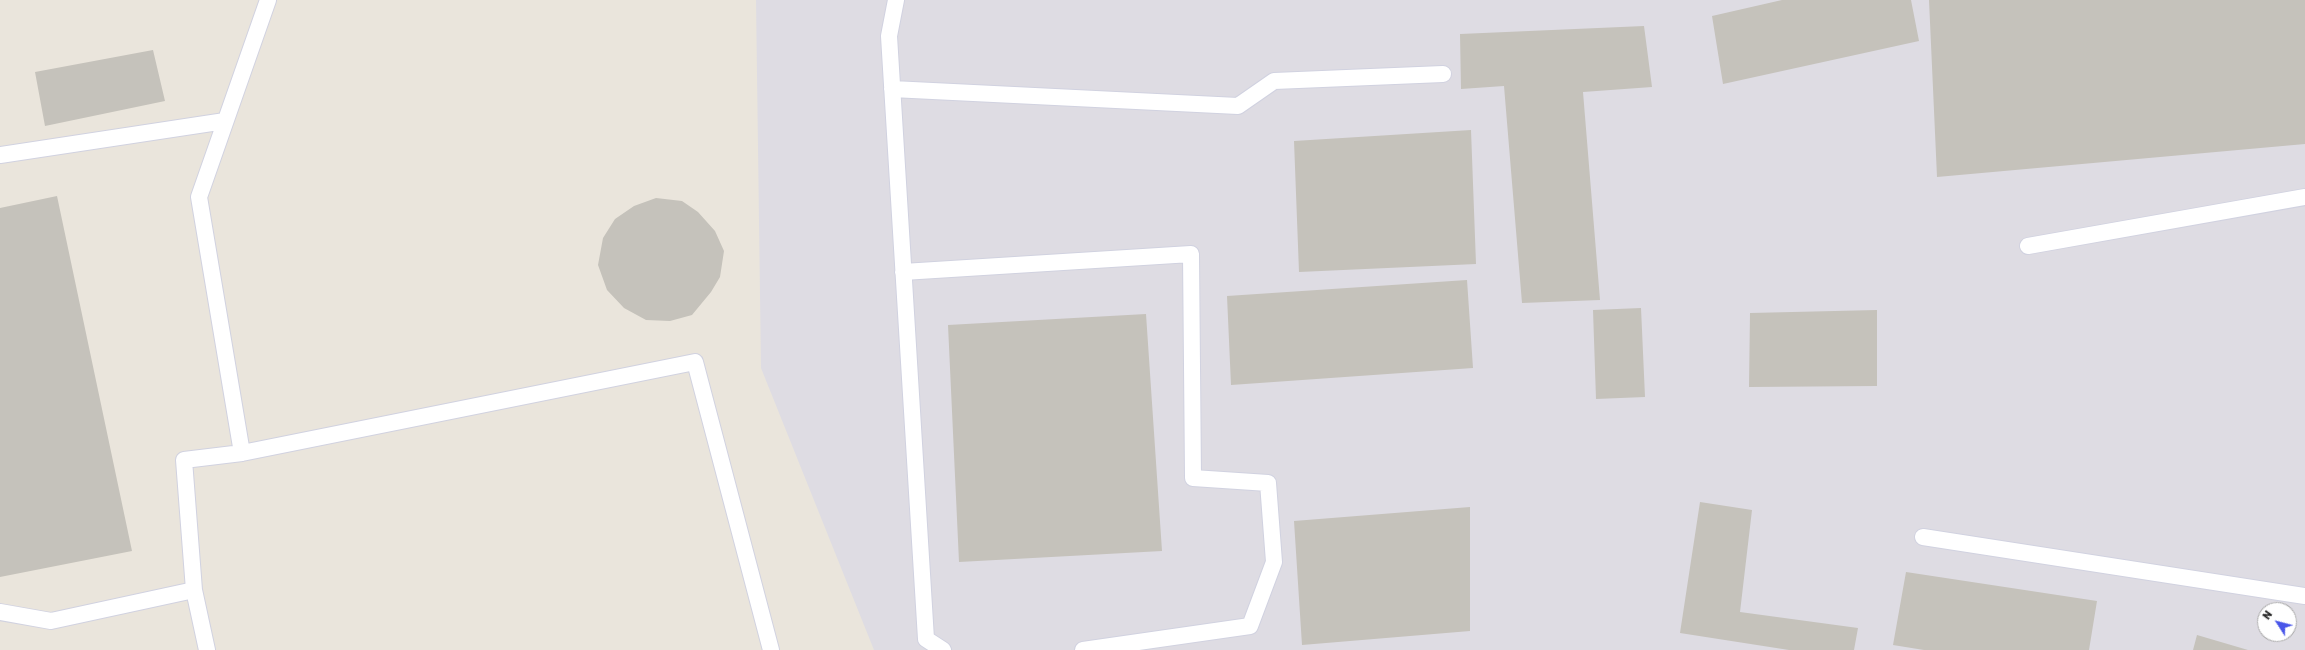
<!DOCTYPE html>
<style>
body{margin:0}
#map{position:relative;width:2305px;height:650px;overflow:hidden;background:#eae5dc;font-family:Rubik,sans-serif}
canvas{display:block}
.north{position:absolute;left:2257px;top:602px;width:40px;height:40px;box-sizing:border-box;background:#fff;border:1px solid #a9a9a9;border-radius:50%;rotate:306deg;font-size:11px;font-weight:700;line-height:16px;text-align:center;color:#292929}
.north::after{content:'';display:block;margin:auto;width:14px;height:18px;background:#4956e9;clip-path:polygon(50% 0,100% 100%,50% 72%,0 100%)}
</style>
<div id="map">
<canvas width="2305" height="650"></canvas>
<div class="north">N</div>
</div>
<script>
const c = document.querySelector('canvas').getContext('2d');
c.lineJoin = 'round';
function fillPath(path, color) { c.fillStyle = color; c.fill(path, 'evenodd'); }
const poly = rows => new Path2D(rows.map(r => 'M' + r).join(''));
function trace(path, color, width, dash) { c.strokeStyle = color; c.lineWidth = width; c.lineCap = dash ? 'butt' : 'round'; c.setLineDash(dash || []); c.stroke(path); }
fillPath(poly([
 [756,0,2305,0,2305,650,874,650,761,368],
 [2265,610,2289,610,2289,634,2265,634]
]), '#dedce3');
fillPath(poly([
 [1782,0,1911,0,1919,41,1723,84,1712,16],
 [1929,0,2305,0,2305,144,1937,177],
 [1644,26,1652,87,1583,92,1600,300,1522,303,1504,86,1461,89,1460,34],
 [153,50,165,101,45,126,35,72],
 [1471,130,1476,264,1299,272,1294,141],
 [57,196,132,551,0,577,0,208],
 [656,198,682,201,698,212,715,231,724,251,720,277,711,292,692,315,670,321,646,320,624,308,607,290,598,265,603,238,615,219,634,206],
 [1467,280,1473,368,1231,385,1227,296],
 [1641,308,1645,397,1596,399,1593,310],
 [1877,310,1877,386,1749,387,1750,313],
 [1146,314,1162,551,959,562,948,325],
 [1700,502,1752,510,1740,612,1858,628,1854,650,1789,650,1680,633],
 [1470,507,1470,631,1302,645,1294,521],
 [1906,572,2097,601,2089,650,1924,650,1893,645],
 [2197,635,2248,650,2193,650]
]), '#c5c2bb');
const service = poly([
 [896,0,889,36,926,639,943,650],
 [892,89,1238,106,1274,81,1443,74],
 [0,155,225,121],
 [2028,246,2305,197],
 [903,272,1191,254,1193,478,1268,483,1274,562,1250,626,1083,650],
 [242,453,199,197,268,0],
 [1923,537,2305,596],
 [0,612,51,621,194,590],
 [207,650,194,590,184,460,242,453,695,362,771,650]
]);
trace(service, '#d1d2e0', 18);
trace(service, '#fff', 16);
</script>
